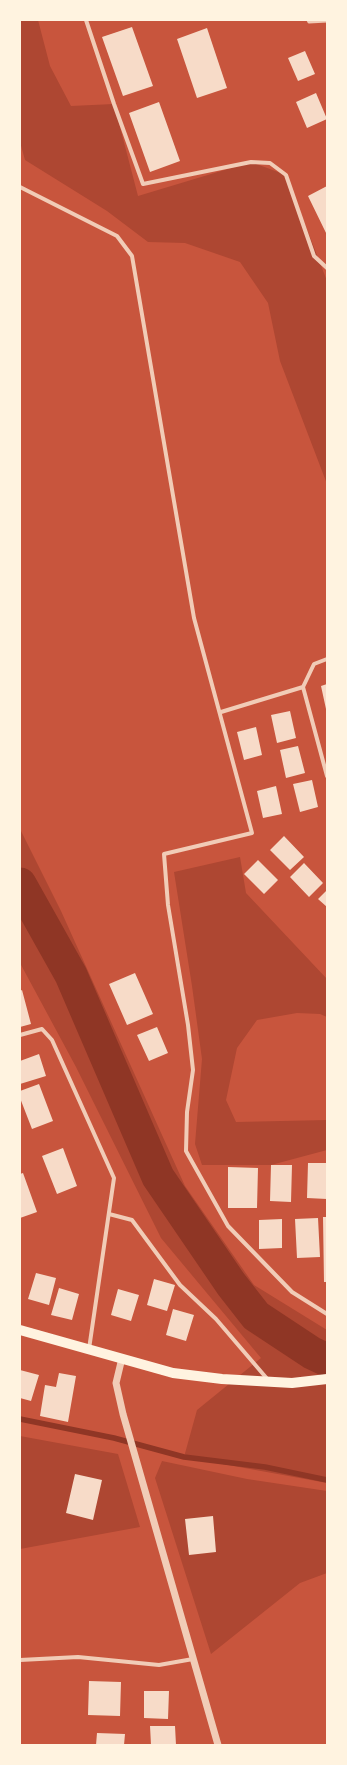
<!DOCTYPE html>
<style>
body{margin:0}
#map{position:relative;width:347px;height:1765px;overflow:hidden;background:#c8553d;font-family:"Crimson Pro",serif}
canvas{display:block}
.frame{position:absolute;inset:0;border:21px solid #fff3e0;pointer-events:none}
</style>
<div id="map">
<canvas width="347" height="1765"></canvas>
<div class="frame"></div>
</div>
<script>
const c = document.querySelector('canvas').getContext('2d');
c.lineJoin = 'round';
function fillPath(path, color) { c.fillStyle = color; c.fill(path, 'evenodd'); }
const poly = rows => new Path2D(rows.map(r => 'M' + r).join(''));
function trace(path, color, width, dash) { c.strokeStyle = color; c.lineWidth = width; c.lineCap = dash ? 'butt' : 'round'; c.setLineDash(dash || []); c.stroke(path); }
fillPath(poly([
 [20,20,38,20,50,66,71,106,114,104,138,196,251,162,286,175,327,281,327,484,280,361,268,303,240,262,185,243,148,242,107,211,25,160,20,142],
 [20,829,61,911,185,1186,254,1285,327,1330,327,1483,184,1457,197,1410,261,1358,161,1238,76,1067,20,963],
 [240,857,246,893,327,979,327,1017,320,1014,297,1013,257,1020,237,1048,226,1100,236,1122,327,1120,327,1150,271,1165,202,1165,195,1144,202,1059,192,986,174,872],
 [20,1436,118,1454,140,1527,20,1549],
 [162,1461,247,1479,327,1491,327,1573,300,1583,211,1654,155,1478]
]), '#ae4732');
trace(poly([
 [20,1419,114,1438,184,1457,265,1467,327,1480]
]), '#8f3625', 5.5);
trace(poly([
 [20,884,71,975,158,1177,231,1284,256,1316,312,1353,327,1360]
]), '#8f3625', 33);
fillPath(poly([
 [132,27,153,86,123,96,102,37],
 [207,28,227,88,197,98,177,39],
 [305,51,315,74,298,81,288,58],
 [316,93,327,119,307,128,296,102],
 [159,102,180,161,150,172,129,113],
 [327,186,327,235,308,196],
 [327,684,327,709,326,709,321,686],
 [290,711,296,738,277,743,271,715],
 [256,727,262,755,244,760,237,732],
 [298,746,305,773,286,778,280,750],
 [312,780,318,807,300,812,293,784],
 [276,786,282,814,263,818,257,791],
 [284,836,304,857,290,870,270,850],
 [258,860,278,880,264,894,244,874],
 [304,863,323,883,309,897,290,877],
 [327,890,327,907,318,899],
 [135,973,153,1014,127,1025,109,984],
 [22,990,31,1024,20,1027,20,991],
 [157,1027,168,1053,149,1061,137,1035],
 [39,1054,46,1076,20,1084,20,1061],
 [39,1084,53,1121,32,1129,20,1098,20,1091],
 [63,1148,77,1186,57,1194,42,1156],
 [308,1163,327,1163,327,1199,307,1198],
 [271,1165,292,1165,291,1202,270,1201],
 [228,1167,258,1168,257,1208,228,1208],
 [23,1173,37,1212,20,1218,20,1174],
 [323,1217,327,1217,327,1282,324,1282],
 [318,1218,320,1257,297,1258,295,1219],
 [282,1219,282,1248,259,1249,259,1220],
 [36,1273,56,1278,49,1305,28,1299],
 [154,1279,175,1285,167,1311,147,1305],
 [59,1288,79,1294,72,1320,51,1315],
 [118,1289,139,1295,131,1321,111,1315],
 [173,1309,194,1315,186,1341,166,1335],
 [20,1370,39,1375,31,1401,20,1398],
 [59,1373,76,1376,68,1422,40,1416,45,1385,56,1387],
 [75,1474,102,1480,93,1520,66,1513],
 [213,1516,216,1552,189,1555,185,1519],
 [89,1681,121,1682,120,1716,88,1715],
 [144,1691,169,1691,168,1719,144,1718],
 [150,1726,175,1726,176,1745,151,1745],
 [97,1733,125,1734,124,1745,96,1745]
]), '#f7dbc8');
trace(poly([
 [308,20,309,22,327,21]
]), '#f1ccb7', 3);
trace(poly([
 [86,20,114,104,143,184,251,162,270,163,286,175,314,256,327,268],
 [20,187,117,236,132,256,194,618,252,833,164,854,168,905,188,1025,193,1070,187,1112,186,1151,228,1226,292,1292,327,1314],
 [303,687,327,776],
 [221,712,303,687,314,664,327,659],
 [20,1035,42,1029,52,1040,114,1178,89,1349],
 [109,1214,132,1220,180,1285,216,1319,269,1381],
 [20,1660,78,1657,159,1665,193,1659]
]), '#f1ccb7', 4);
trace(poly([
 [122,1358,116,1383,123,1414,218,1745]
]), '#f1ccb7', 7);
trace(poly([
 [20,1330,173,1373,222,1379,292,1383,327,1379]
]), '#fff3e0', 10);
</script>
